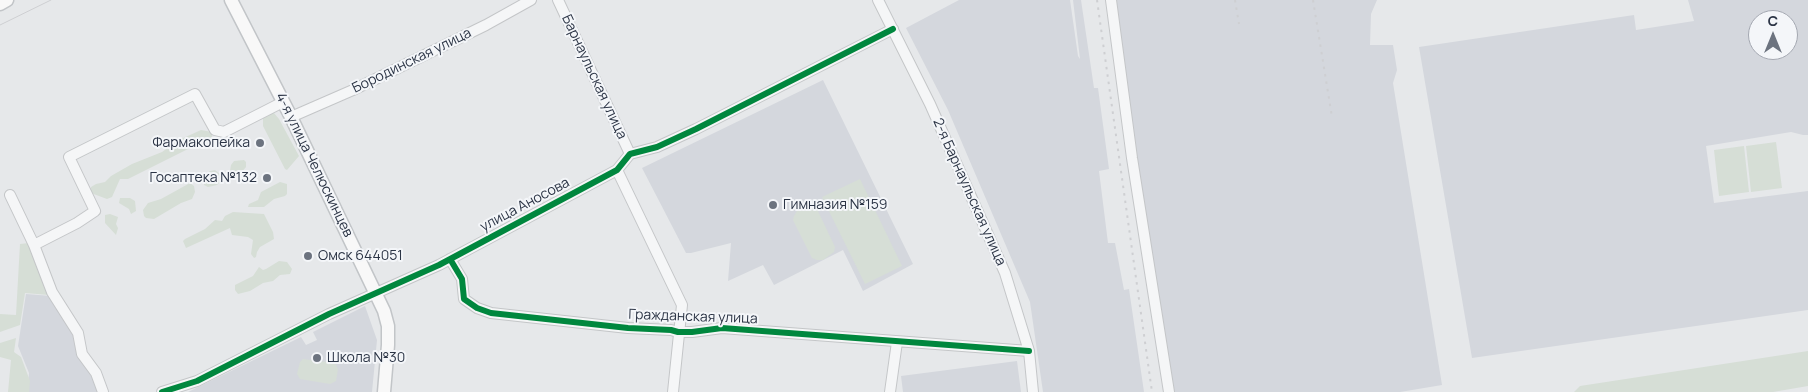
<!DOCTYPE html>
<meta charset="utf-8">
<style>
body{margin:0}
#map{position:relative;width:1808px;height:392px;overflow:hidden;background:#e6e8ea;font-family:Manrope,sans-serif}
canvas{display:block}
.north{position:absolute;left:1748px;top:10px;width:50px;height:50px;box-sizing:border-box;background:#f4f6f9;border:1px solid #a4a8b1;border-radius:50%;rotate:0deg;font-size:14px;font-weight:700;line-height:20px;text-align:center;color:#2b3445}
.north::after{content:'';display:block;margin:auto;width:18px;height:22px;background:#6c737f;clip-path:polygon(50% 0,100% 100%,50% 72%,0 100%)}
</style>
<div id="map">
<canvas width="1808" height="392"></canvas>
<div class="north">С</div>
</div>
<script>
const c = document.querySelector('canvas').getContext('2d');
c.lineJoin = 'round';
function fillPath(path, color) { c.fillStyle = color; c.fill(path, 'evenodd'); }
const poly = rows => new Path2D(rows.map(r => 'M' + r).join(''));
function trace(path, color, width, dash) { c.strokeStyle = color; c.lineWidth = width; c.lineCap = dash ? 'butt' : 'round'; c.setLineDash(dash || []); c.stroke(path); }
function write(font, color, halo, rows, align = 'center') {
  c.font = font + ' Manrope,sans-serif'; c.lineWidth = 4; c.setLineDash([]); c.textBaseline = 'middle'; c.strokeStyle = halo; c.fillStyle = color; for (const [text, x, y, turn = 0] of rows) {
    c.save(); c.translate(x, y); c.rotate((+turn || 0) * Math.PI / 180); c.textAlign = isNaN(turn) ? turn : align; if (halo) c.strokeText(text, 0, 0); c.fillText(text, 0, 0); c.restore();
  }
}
fillPath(poly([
 [959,0,1070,0,1078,56,1080,59,1073,0,1081,0,1094,88,1098,88,1109,169,1099,171,1108,243,1115,243,1124,290,1129,289,1144,392,1043,392,1030,302,948,110,906,28],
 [1110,0,1377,0,1371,14,1370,45,1393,45,1397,70,1393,83,1442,385,1400,392,1169,392],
 [1688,0,1808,0,1808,135,1803,135,1791,132,1706,146,1714,203,1808,191,1808,310,1472,358,1419,47,1634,15,1636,30,1694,21],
 [1758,20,1788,20,1788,50,1758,50],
 [823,80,913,264,863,291,843,250,774,285,763,265,728,281,731,243,691,253,686,253,642,168],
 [26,294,51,296,87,355,102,392,27,392,29,373,18,346],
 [365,306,377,340,372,392,188,392,301,337,306,345,317,340,313,332],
 [1017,361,1021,392,903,392,901,376]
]), '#d4d7dd');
fillPath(poly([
 [274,113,279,119,299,156,287,170,285,169,263,126,263,118,267,114],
 [201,130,212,132,212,137,128,179,120,179,112,197,107,199,91,193,91,187,96,184,105,182,111,176,132,164,162,152,179,140],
 [1776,142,1782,188,1751,192,1746,146],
 [1744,146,1749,192,1719,196,1714,150],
 [244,160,246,162,246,167,240,174,229,177,231,165,234,161],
 [215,170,220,174,220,182,217,185,208,187,204,185,203,177,210,171],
 [860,179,902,266,865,284,822,197],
 [280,182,287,184,287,194,285,196,274,199,264,207,248,207,249,204,258,200,261,192],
 [190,183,194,186,195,192,192,199,181,203,154,219,146,218,144,216,143,210,148,203,161,199],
 [120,198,130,198,135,201,136,211,131,214,129,209,119,203],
 [809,205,817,209,835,247,834,252,823,260,817,260,812,258,793,220,794,216,797,211],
 [233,212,264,214,273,232,274,239,260,247,257,252,256,257,254,258,251,254,253,240,248,237,232,235,230,228,186,248,183,241,185,239,205,229,215,220,222,221,225,216],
 [110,214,118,217,116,224,118,228,116,235,105,223,105,215],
 [29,243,49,295,25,293,20,325,0,332,0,314,16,315,20,244],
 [279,261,287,262,292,269,290,274,280,275,273,281,263,283,250,291,238,294,235,290,235,285,253,276,259,267,263,270,266,269],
 [16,338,14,352,21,357,30,381,29,392,8,392,11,360,0,357,0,343],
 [1808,351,1808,386,1773,392,1574,392,1580,386],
 [303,359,335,363,338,369,336,381,330,384,300,379,297,374,300,362]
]), '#d6ded6');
const minor = poly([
 [558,0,630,154],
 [878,0,930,104,1005,273,1029,351,1033,392],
 [1111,0,1132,158,1169,392],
 [291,117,353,90,486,25,531,0],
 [617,170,682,305,673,392],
 [10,195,34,245,52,292,78,333,82,354,96,373,103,392],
 [34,245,77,223,95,211,69,157,195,94,215,130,224,132,283,102],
 [450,259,462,279,464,299,477,308,491,313,628,328,671,330,678,332,692,332,722,328,1029,351],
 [162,392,197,381,329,314,439,265,617,170,630,154,657,147,696,129,893,29],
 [890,392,897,342]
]);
const major = poly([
 [231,0,291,117,384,311,388,326,388,345,384,392],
 [0,4,7,0]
]);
trace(minor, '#c4c6c8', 12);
trace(major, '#c2c5c8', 15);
trace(minor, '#f5f6f7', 10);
trace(major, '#f8f8f8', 12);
trace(poly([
 [0,25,51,0]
]), '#cecfd2', 1);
trace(poly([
 [1097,0,1152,392],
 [1235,0,1239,24],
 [1313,0,1332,117]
]), '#cecfd2', 2, [2.5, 5]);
trace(poly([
 [450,259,462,279,464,299,477,308,491,313,628,328,671,330,678,332,692,332,722,328,1029,351],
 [162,392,197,381,329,314,439,265,617,170,630,154,657,147,696,129,893,29]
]), '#00873e', 6);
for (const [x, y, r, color] of [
 [260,143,5,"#6c737f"],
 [267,178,5,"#6c737f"],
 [773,205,5,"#6c737f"],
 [308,256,5,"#6c737f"],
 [317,358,5,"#6c737f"]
]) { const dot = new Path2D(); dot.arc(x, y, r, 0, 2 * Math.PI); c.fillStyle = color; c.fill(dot); trace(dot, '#f4f6f9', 2); }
write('14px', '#2b3445', '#f4f6f9', [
 ["Бородинская улица",412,61,-26],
 ["Барнаульская улица",594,77,65],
 ["4-я улица Челюскинцев",314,165,64],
 ["2-я Барнаульская улица",969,192,66],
 ["улица Аносова",525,205,-28],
 ["Гражданская улица",693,317,2]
]);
write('14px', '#2b3445', '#f4f6f9', [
 ["Фармакопейка",250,143,"right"],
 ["Госаптека №132",257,178,"right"],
 ["Гимназия №159",783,205],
 ["Омск 644051",318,256],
 ["Школа №30",327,358]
], 'left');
</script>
